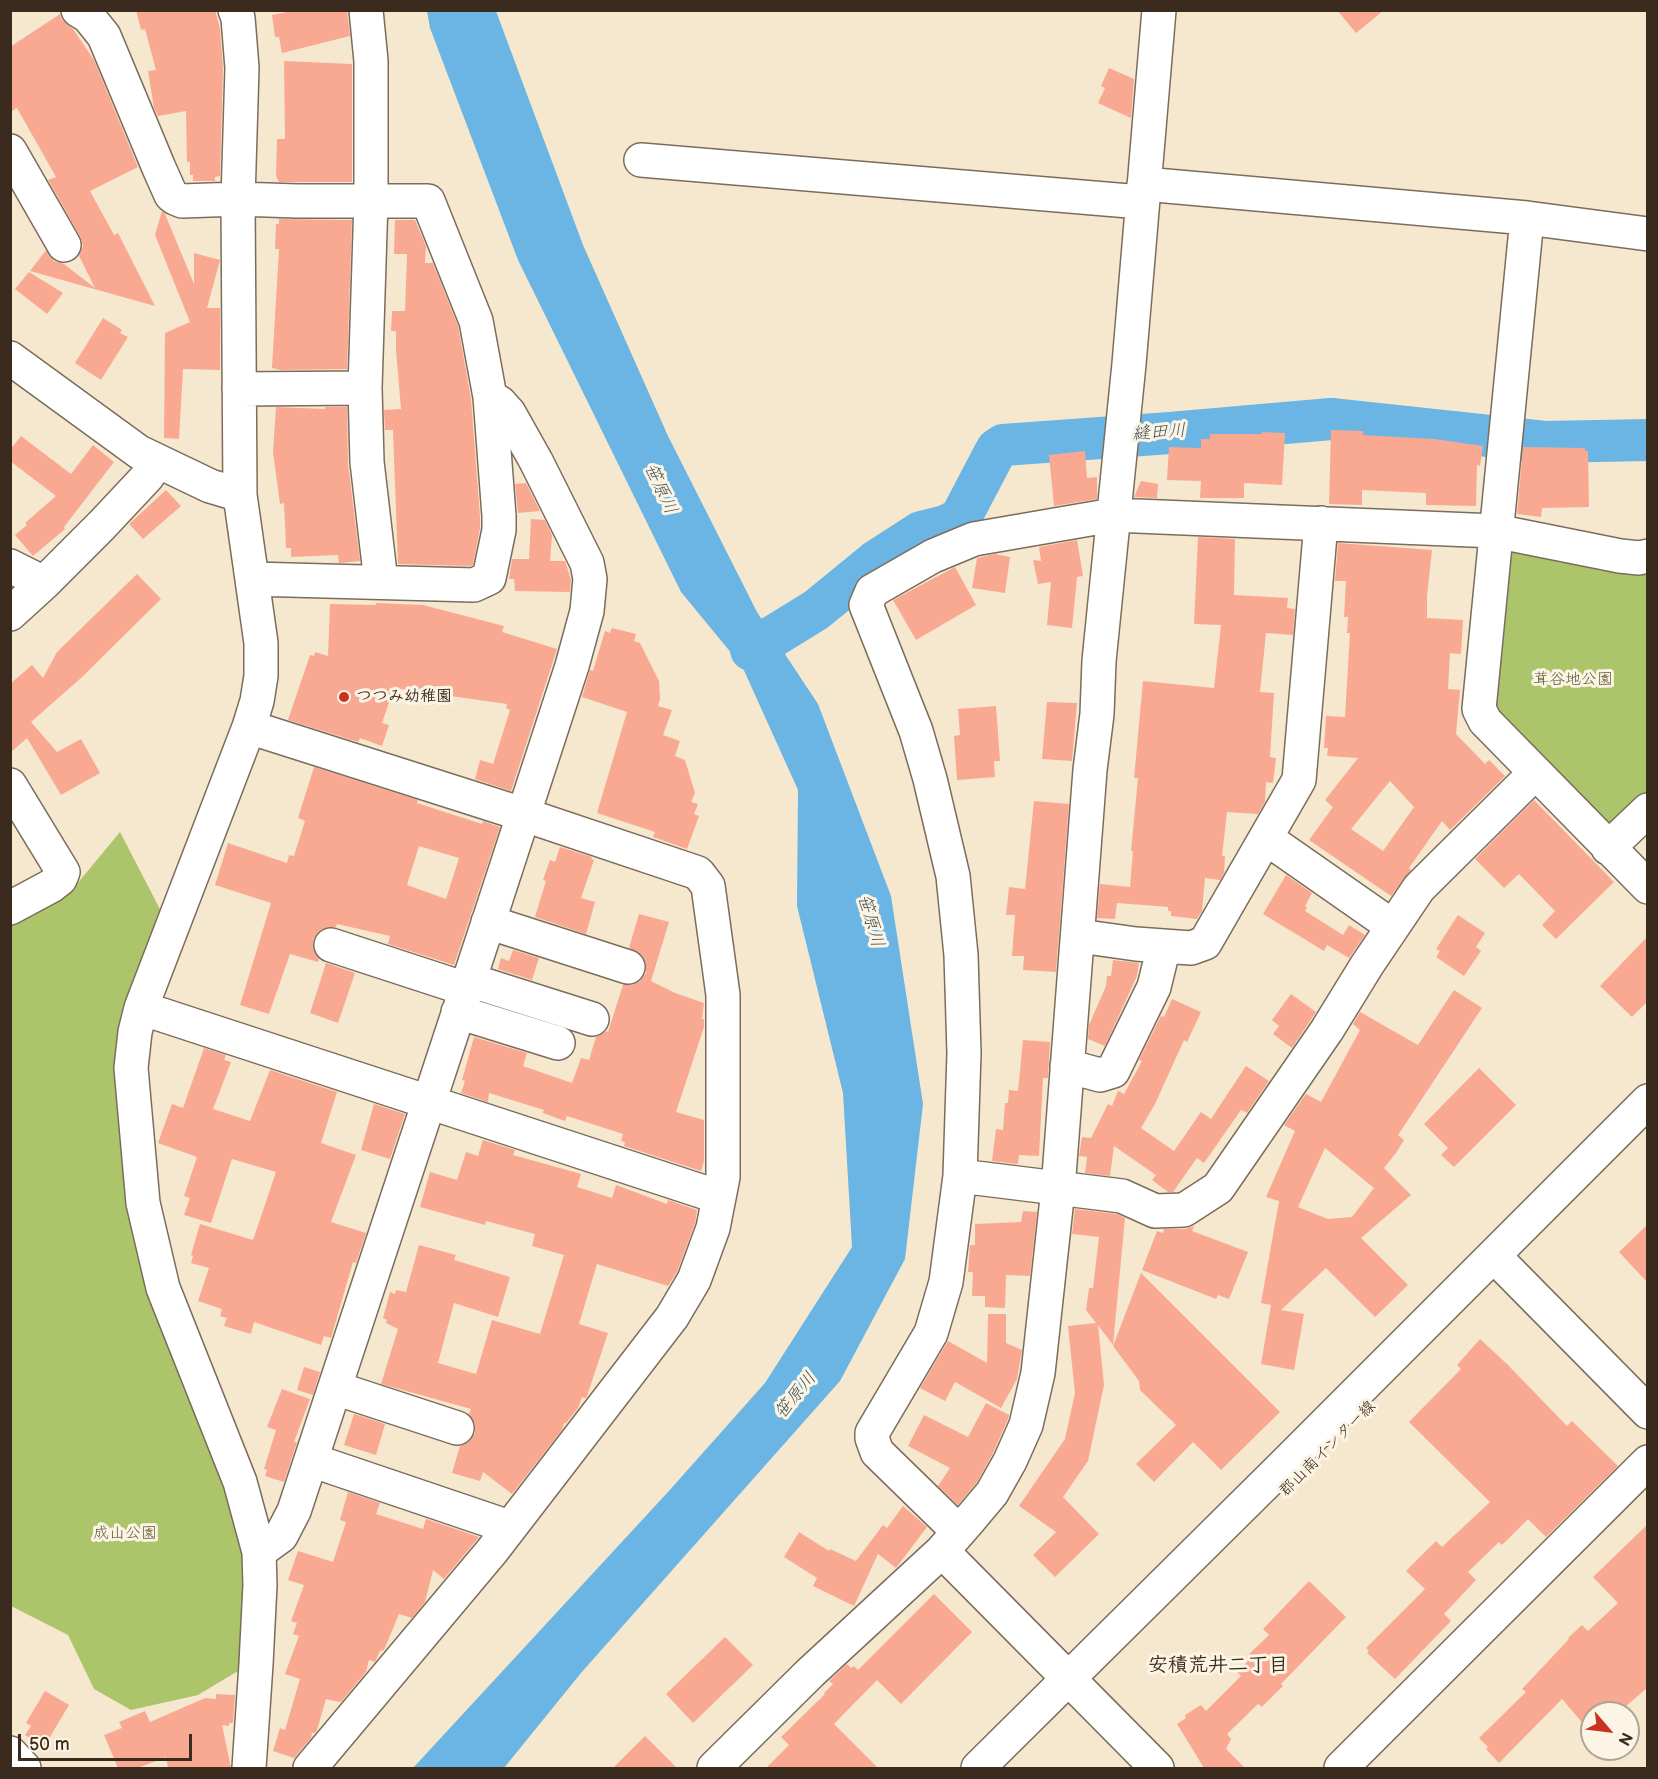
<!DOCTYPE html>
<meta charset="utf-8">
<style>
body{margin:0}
#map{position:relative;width:1658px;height:1779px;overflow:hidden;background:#f5e8cf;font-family:"Balsamiq Sans",sans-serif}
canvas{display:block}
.frame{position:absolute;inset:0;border:12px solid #3b2a1e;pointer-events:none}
.north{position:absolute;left:1580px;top:1701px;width:60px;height:60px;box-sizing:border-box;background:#fcf5e5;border:2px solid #afa495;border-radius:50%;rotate:118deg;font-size:16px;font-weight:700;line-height:24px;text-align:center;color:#3b2a1e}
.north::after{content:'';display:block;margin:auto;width:21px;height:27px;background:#c8321e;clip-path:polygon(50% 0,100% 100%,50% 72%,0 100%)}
.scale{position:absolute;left:18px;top:1734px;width:174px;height:27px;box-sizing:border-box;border:3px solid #3b2a1e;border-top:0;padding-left:8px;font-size:18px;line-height:21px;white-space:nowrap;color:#3b2a1e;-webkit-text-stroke:4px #fcf5e5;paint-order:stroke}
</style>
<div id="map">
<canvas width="1658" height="1779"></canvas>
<div class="frame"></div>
<div class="north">N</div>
<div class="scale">50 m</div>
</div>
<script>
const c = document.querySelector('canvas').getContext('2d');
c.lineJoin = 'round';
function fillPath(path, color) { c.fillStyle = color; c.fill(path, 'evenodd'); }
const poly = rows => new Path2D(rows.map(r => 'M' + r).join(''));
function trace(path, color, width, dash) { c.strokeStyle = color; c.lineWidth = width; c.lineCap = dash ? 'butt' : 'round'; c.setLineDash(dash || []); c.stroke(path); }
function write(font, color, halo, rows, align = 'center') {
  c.font = font + ' "Balsamiq Sans","Klee One",sans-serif'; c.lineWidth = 6; c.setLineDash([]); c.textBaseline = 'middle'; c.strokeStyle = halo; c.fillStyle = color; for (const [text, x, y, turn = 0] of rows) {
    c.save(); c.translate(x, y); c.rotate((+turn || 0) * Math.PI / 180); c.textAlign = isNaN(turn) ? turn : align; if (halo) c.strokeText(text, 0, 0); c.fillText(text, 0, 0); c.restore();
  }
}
fillPath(poly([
 [1509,542,1648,560,1647,798,1614,830,1496,710],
 [120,832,163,915,121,1038,148,1285,232,1491,247,1561,243,1668,198,1695,131,1710,94,1689,68,1635,11,1606,10,925,67,896]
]), '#acc56b');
fillPath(poly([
 [496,11,583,245,668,436,757,612,818,704,891,896,923,1104,905,1259,840,1381,581,1673,504,1768,413,1768,668,1492,765,1383,852,1247,843,1093,797,906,798,790,742,666,681,592,518,260,430,28,427,11]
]), '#6ab5e3');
trace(poly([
 [751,650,816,610,876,561,921,532,945,526,960,519,993,456,997,449,1003,445,1170,433,1331,419,1545,442,1648,440]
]), '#6ab5e3', 42);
fillPath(poly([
 [136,10,215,10,220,29,223,68,220,176,215,177,215,181,193,181,193,175,190,175,190,162,187,162,186,111,158,116,154,108,148,71,156,70,145,29,141,30],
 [297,10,347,10,350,36,282,53,279,37,275,37,272,15],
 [1337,10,1384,10,1356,33],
 [60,14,62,20,73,29,94,60,138,167,90,191,114,235,118,233,155,306,30,271,46,250,54,261,64,264,95,288,79,256,83,246,80,236,48,180,56,177,17,108,10,112,10,47],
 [284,61,352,64,352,182,279,182,276,176,277,139,285,139],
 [1109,68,1134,79,1131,118,1098,103,1105,88,1101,86],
 [162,211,165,214,194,284,194,253,220,260,207,308,220,308,220,370,183,369,179,439,164,438,165,333,190,322,155,235],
 [279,219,352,220,347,369,281,370,272,368,279,249,275,249,276,224,279,224],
 [395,220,415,220,426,246,425,263,433,263,458,326,471,399,480,517,480,528,473,565,470,566,398,564,393,430,385,430,384,410,401,409,396,350,396,331,391,331,392,311,405,311,407,254,394,254],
 [29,272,63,293,47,314,15,289],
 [103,318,122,330,120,333,128,337,101,380,75,363],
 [276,407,325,409,325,407,347,407,348,464,360,561,339,563,338,555,291,557,291,548,286,548,284,503,280,504,273,452],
 [1331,430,1363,431,1363,435,1434,439,1483,446,1480,466,1477,465,1476,506,1426,505,1426,493,1362,490,1362,505,1329,504],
 [1262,432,1285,433,1282,485,1244,483,1244,498,1200,498,1201,481,1167,480,1169,447,1201,448,1201,439,1210,439,1210,434,1262,434],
 [21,436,71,474,93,445,114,462,64,527,65,529,33,556,15,535,27,525,25,523,56,496,10,461,10,450],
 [1523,447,1585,448,1585,451,1588,451,1589,507,1542,508,1541,517,1517,514],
 [1085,451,1087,478,1097,477,1097,499,1054,506,1049,455],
 [1141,481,1158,484,1157,498,1134,497],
 [526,483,540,511,518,513,515,484],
 [166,490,181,506,143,539,129,524],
 [531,519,545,520,552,535,550,561,565,561,571,580,570,592,515,591,514,579,509,579,512,559,529,559],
 [1198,537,1235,539,1234,595,1288,598,1287,608,1295,609,1293,635,1266,633,1260,692,1274,693,1270,757,1276,758,1273,783,1266,782,1265,802,1258,814,1227,812,1222,856,1225,856,1224,873,1220,880,1205,878,1202,911,1197,919,1171,916,1171,911,1168,911,1168,907,1117,903,1115,919,1097,918,1100,884,1130,887,1133,851,1131,851,1138,778,1134,778,1143,681,1214,688,1221,625,1194,624],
 [1077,540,1083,576,1077,577,1072,628,1047,625,1051,582,1038,584,1033,560,1041,561,1039,547],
 [1338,543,1432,550,1427,596,1427,618,1463,620,1461,654,1450,653,1448,689,1460,690,1456,734,1485,764,1489,760,1505,776,1450,830,1442,821,1409,868,1411,870,1391,896,1309,840,1333,807,1325,800,1358,758,1327,756,1328,748,1324,748,1326,716,1345,717,1350,633,1347,633,1348,617,1344,617,1346,581,1335,581],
 [1390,781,1414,807,1383,851,1351,829],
 [995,554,1010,557,1005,593,972,588,977,558],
 [955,567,976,605,916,640,893,600],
 [137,574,161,599,81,678,31,722,57,752,81,739,100,773,61,795,27,738,10,753,10,684,32,665,43,678,57,652],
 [376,603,423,605,504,626,502,632,557,649,511,791,475,779,480,760,493,764,510,710,506,708,507,704,394,688,382,723,389,725,382,746,360,738,358,742,288,720,310,655,314,656,315,652,328,656,330,604,376,605],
 [612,628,636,634,634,641,640,643,659,681,660,699,658,706,672,710,663,735,680,741,675,756,685,760,695,793,691,802,698,804,694,814,699,816,687,849,653,837,655,832,597,813,627,712,582,697,590,670,593,671,605,631,610,633],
 [1047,702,1077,703,1072,761,1042,759],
 [996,706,1000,761,994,761,995,777,957,780,954,736,960,735,958,709],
 [314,767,418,800,417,803,482,824,483,821,500,827,454,965,388,944,390,936,337,924,336,927,327,927,318,932,313,940,313,949,319,959,318,962,290,954,269,1014,240,1005,271,903,215,885,228,843,287,863,289,855,294,856,305,821,298,818],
 [419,846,459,858,446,899,407,885],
 [1534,800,1614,882,1556,939,1542,925,1555,911,1519,874,1504,888,1475,859],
 [1034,801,1069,804,1056,972,1023,970,1024,956,1012,956,1015,915,1006,915,1009,887,1025,889],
 [560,847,592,857,591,859,594,860,581,898,595,902,586,934,535,917,546,881,543,880,550,860,555,862],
 [1286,875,1312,893,1305,906,1307,907,1305,911,1343,935,1349,925,1365,935,1349,958,1327,945,1324,951,1263,914],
 [639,914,669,922,651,981,675,993,704,1003,702,1019,704,1019,704,1027,676,1112,704,1120,704,1161,701,1171,624,1146,625,1142,621,1141,623,1134,567,1116,565,1121,543,1113,544,1110,489,1093,488,1102,461,1093,465,1081,462,1080,474,1037,527,1053,523,1066,572,1083,581,1058,589,1060,596,1037,606,1031,608,1032,623,985,631,985,640,981,646,973,646,964,642,955,629,948],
 [1458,915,1485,933,1476,947,1481,951,1464,976,1436,957,1440,951,1436,949],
 [1647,937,1647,1002,1632,1017,1600,986],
 [513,950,539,958,532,980,498,969,501,958,509,961],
 [1113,960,1139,963,1137,976,1105,1046,1088,1039,1089,1025,1106,986,1107,976,1111,976],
 [326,963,355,973,338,1023,310,1013],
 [1454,990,1482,1008,1398,1135,1404,1140,1396,1153,1384,1168,1411,1195,1361,1238,1408,1285,1375,1317,1326,1268,1281,1310,1304,1314,1294,1370,1261,1364,1271,1305,1261,1303,1279,1201,1266,1197,1295,1131,1284,1125,1306,1094,1321,1102,1360,1030,1353,1024,1360,1012,1418,1045],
 [1325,1148,1374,1188,1352,1217,1328,1219,1298,1207],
 [1291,994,1316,1012,1292,1048,1273,1034,1279,1026,1272,1020],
 [1172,999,1201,1012,1187,1042,1184,1040,1155,1104,1141,1128,1174,1151,1201,1112,1211,1119,1246,1066,1269,1081,1247,1113,1241,1110,1204,1163,1197,1158,1173,1192,1168,1192,1152,1180,1156,1175,1114,1146,1110,1176,1085,1173,1087,1157,1079,1156,1082,1137,1091,1138,1108,1104,1112,1106,1118,1091,1124,1094,1142,1061,1139,1060,1161,1016,1164,1017],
 [1023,1040,1050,1042,1048,1078,1043,1078,1039,1156,1019,1155,1018,1164,992,1161,996,1129,1003,1130,1005,1103,1008,1103,1009,1090,1018,1091],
 [204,1048,226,1055,224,1060,231,1062,213,1109,250,1121,270,1070,337,1092,321,1143,356,1155,331,1222,366,1233,356,1263,353,1262,331,1338,324,1336,321,1345,254,1322,251,1334,224,1326,227,1318,220,1316,222,1309,198,1301,209,1268,191,1263,193,1256,191,1255,200,1224,253,1240,276,1172,232,1159,211,1223,184,1215,190,1198,184,1196,197,1157,158,1143,172,1104,183,1108],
 [1479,1068,1516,1105,1454,1167,1441,1155,1448,1148,1424,1124],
 [374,1104,405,1114,390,1159,361,1150],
 [483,1140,515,1150,513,1155,581,1174,577,1187,612,1198,616,1185,667,1204,668,1200,697,1210,695,1223,677,1272,668,1286,597,1264,579,1324,608,1333,587,1396,586,1398,582,1397,578,1408,566,1423,564,1423,562,1430,512,1494,483,1472,480,1481,452,1473,460,1446,469,1442,475,1433,475,1424,469,1414,471,1409,381,1384,398,1329,386,1323,387,1320,383,1318,390,1292,395,1294,396,1290,406,1292,419,1245,456,1255,454,1260,510,1277,498,1317,454,1303,438,1363,476,1374,492,1320,540,1334,564,1255,532,1246,535,1234,486,1221,485,1225,420,1207,430,1172,457,1180,466,1152,478,1156],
 [1075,1209,1117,1214,1125,1218,1113,1345,1098,1325,1104,1385,1088,1461,1063,1497,1099,1534,1055,1577,1033,1555,1056,1532,1019,1506,1065,1439,1075,1393,1068,1326,1096,1323,1086,1310,1089,1288,1093,1288,1099,1237,1072,1234],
 [1023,1211,1037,1212,1030,1276,1006,1275,1005,1308,985,1307,985,1296,972,1296,973,1272,968,1272,970,1245,975,1245,975,1224,1021,1222],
 [1647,1225,1647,1282,1619,1252],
 [1194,1226,1192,1231,1248,1252,1229,1299,1218,1295,1216,1299,1142,1270,1157,1231,1163,1233,1164,1229,1185,1229],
 [1141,1273,1280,1412,1221,1470,1193,1442,1154,1482,1136,1464,1176,1425,1140,1390,1139,1381,1113,1346],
 [988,1314,1006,1314,1006,1343,1022,1350,1017,1379,1001,1408,955,1382,945,1401,920,1388,948,1341,987,1363],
 [1480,1339,1507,1364,1567,1426,1572,1421,1618,1466,1546,1537,1528,1519,1502,1545,1499,1542,1468,1572,1476,1580,1444,1614,1451,1621,1395,1679,1367,1653,1369,1651,1366,1648,1425,1589,1406,1571,1436,1541,1442,1547,1490,1502,1409,1422,1461,1369,1457,1365],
 [304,1367,320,1372,313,1395,297,1390],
 [282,1389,310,1399,294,1442,297,1442,284,1482,265,1476,267,1470,264,1469,276,1430,267,1427],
 [986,1403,1009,1415,1008,1419,993,1453,977,1482,958,1505,938,1486,950,1468,908,1446,924,1415,968,1437],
 [354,1414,385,1424,376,1455,344,1445],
 [348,1492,380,1503,376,1514,423,1529,426,1519,479,1537,444,1579,433,1570,425,1602,412,1618,399,1614,384,1650,380,1651,375,1662,369,1660,366,1672,342,1701,339,1702,326,1699,317,1730,315,1733,312,1733,311,1738,294,1758,273,1751,280,1728,285,1730,300,1679,285,1674,299,1636,293,1634,297,1623,291,1621,304,1585,288,1580,298,1551,333,1562,346,1522,340,1520],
 [903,1506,927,1527,896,1568,878,1554,854,1606,813,1586,817,1578,784,1557,799,1532,829,1551,830,1549,856,1561,883,1525,887,1528],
 [1647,1525,1647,1688,1618,1713,1592,1713,1592,1734,1562,1699,1499,1763,1486,1749,1488,1747,1479,1738,1526,1692,1522,1689,1569,1639,1568,1638,1582,1625,1588,1631,1618,1603,1593,1577],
 [1309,1581,1346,1617,1281,1684,1283,1686,1262,1707,1258,1704,1227,1734,1231,1739,1226,1749,1245,1768,1204,1768,1177,1724,1186,1718,1185,1715,1201,1705,1206,1711,1241,1676,1237,1672,1249,1660,1246,1657,1269,1635,1263,1629],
 [934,1594,972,1632,901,1704,877,1680,834,1724,878,1768,766,1768,789,1745,781,1737,825,1694,824,1693,833,1684,829,1681,847,1664,851,1668,854,1666,858,1670],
 [725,1637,753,1665,693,1723,666,1694],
 [45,1691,69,1705,44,1747,25,1735,31,1726,26,1723],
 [216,1694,235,1695,233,1723,229,1723,229,1726,222,1725,231,1768,168,1768,166,1757,138,1768,118,1768,104,1735,122,1728,119,1722,145,1711,150,1722,205,1698,216,1699],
 [645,1736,677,1768,613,1768]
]), '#f9a992');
const minor = poly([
 [78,10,88,16,104,36,159,168,171,195,175,198,182,201,238,199,297,201,428,201,476,321,490,397,499,516,499,530,489,578,474,585,252,579],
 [235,10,238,18,242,68,238,199,240,495,261,643,261,676,257,701,249,727,141,1008,135,1032,131,1068,143,1203,163,1288,240,1482,259,1552,260,1585,256,1664,249,1768],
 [366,10,371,61,371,200,365,388,367,462,381,582],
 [10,151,64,245],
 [641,160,1141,202],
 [1144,184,1527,218,1648,234],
 [1527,218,1479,709,1485,721,1648,887],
 [10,358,139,452,210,486,240,495],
 [239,389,365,388],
 [10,566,44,583],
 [10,614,44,583,102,525,147,477,157,462],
 [249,727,522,814,698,873,708,886,723,995,723,1177,713,1228,694,1280,672,1317,492,1551,310,1768],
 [10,785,63,872,60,879,51,886,10,908],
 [1266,838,1392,926],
 [1608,848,1648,810],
 [488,922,628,967],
 [1079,936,1136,944,1191,948,1205,943,1299,780,1321,523],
 [331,945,466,989],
 [469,980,592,1019],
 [141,1008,719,1197],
 [458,1012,558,1043],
 [1067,1066,1100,1075,1113,1071,1154,987,1164,946],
 [960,1176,1122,1196,1155,1211,1184,1210,1218,1188,1327,1030,1367,965,1419,888,1535,773],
 [1494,1256,1648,1412],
 [335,1388,457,1428],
 [311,1460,509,1527],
 [959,1532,881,1456,877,1452,872,1438,872,1433,931,1333,946,1282,960,1176,964,1053,961,955,953,876,930,779,916,731,866,605,872,591,933,556,974,539,1113,515,1495,531,1620,556,1639,558,1648,556],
 [942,1551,1157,1768],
 [259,1552,281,1536,294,1511,493,908,572,666,587,611,590,579,587,563,536,461,509,413,500,403,490,397],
 [10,1753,24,1768],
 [714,1768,810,1673,942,1551,971,1518,992,1493,1010,1461,1026,1425,1038,1373,1058,1189,1090,770,1097,714,1099,661,1129,364,1159,10],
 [978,1768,1284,1465,1648,1101],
 [1341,1768,1648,1462]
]);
trace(minor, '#7c6c5c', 36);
trace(minor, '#fff', 33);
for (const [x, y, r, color] of [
 [344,697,6,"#c8321e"]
]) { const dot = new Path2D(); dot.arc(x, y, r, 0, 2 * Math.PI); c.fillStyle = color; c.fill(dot); trace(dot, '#fcf5e5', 2); }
write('16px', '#5d5835', '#fcf5e5', [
 ["茸谷地公園",1573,680],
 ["成山公園",125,1534]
]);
write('bold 16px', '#3b2a1e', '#fcf5e5', [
 ["つつみ幼稚園",356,697]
], 'left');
write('16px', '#3b2a1e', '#fcf5e5', [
 ["郡山南インター線",1328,1449,-45]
]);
write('italic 18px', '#495459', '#fcf5e5', [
 ["縫田川",1159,433,-4],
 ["笹原川",660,489,65],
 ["笹原川",870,921,74],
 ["笹原川",796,1396,-51]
]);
write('bold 20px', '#3b2a1e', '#fcf5e5', [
 ["安積荒井二丁目",1218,1666]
]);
</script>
